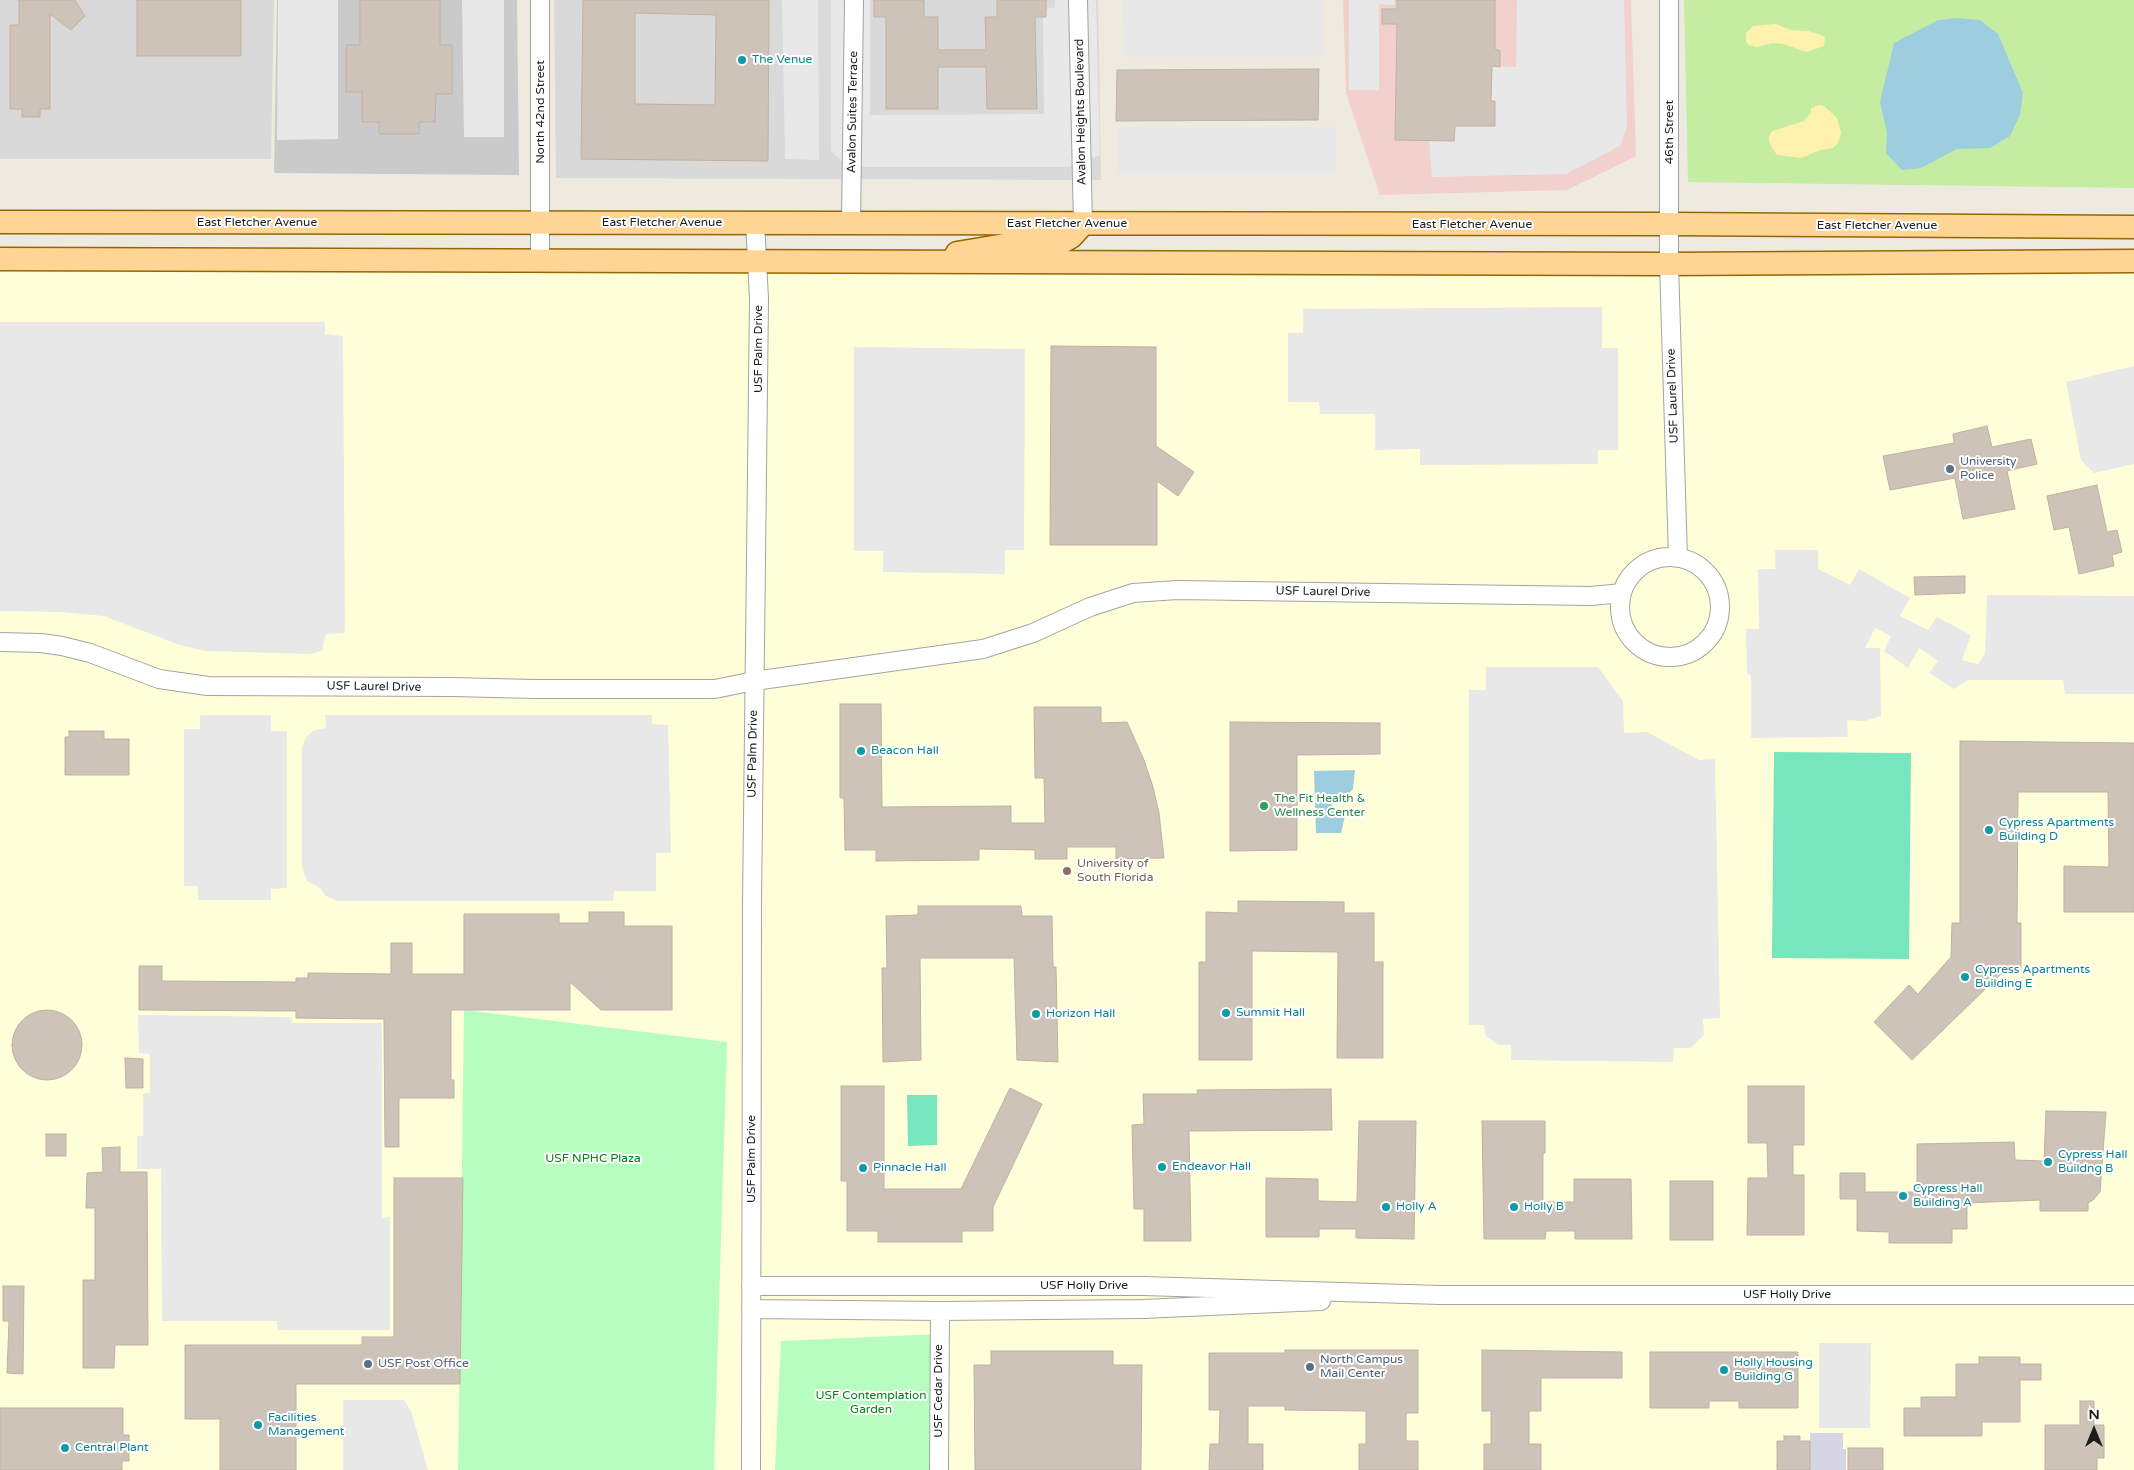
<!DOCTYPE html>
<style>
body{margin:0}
#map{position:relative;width:2134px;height:1470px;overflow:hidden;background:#eeeae0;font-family:"Varela Round",sans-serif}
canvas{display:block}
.north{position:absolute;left:2069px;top:1405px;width:50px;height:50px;-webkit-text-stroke:4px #fff;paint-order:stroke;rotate:0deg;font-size:14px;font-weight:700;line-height:20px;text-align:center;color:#1c1c1c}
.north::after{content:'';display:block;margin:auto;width:18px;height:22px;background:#1c1c1c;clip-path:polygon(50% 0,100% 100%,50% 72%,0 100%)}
</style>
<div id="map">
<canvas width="2134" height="1470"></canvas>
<div class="north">N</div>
</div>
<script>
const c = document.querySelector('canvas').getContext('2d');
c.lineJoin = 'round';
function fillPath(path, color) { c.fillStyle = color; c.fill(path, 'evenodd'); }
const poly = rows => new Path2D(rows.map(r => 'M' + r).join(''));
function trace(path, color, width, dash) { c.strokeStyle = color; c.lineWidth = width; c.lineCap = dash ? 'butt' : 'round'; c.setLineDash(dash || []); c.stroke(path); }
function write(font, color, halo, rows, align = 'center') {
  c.font = font + ' "Varela Round",sans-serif'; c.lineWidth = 4; c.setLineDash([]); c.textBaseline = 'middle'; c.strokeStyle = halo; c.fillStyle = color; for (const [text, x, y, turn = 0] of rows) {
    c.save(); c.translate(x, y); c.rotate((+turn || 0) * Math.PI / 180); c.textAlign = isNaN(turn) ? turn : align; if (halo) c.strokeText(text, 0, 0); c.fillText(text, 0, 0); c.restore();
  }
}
fillPath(poly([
 [0,0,274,0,271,159,0,159],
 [554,0,1098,0,1101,180,556,178]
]), '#dad9d9');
fillPath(poly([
 [1343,0,1631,0,1636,156,1567,190,1380,195,1346,93]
]), '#f1d0ce');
fillPath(poly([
 [0,270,2134,273,2134,1470,0,1470]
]), '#feffd9');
fillPath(poly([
 [277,0,517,0,519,175,274,173]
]), '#cacaca');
fillPath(poly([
 [1684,0,2134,0,2134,188,1688,182]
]), '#c4eda1');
fillPath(poly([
 [1776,24,1791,30,1808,31,1818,34,1825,37,1824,46,1807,52,1783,44,1773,43,1757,47,1749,45,1746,42,1746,33,1753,26],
 [1818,105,1824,106,1837,118,1841,133,1838,143,1833,148,1820,150,1801,158,1777,155,1772,148,1769,141,1769,136,1772,131,1804,121,1811,113,1811,109]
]), '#fff1ae');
fillPath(poly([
 [464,1010,727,1042,714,1470,458,1470],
 [940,1334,937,1470,775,1470,781,1341]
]), '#b8fdc0');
fillPath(poly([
 [1774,752,1911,753,1909,959,1772,958],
 [907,1095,937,1095,937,1145,908,1146]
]), '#77e5be');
fillPath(poly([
 [278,0,338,0,338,139,277,140],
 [462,0,504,0,504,137,464,137],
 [782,0,818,0,819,160,785,159],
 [831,0,870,0,870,115,1044,114,1043,10,1055,7,1055,0,1096,0,1100,155,1067,167,848,167,831,151],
 [1122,0,1324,0,1324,57,1123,57],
 [1349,0,1394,0,1395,5,1379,4,1379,90,1349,90],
 [1517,0,1624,0,1627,127,1620,146,1566,174,1432,177,1429,140,1454,141,1455,126,1495,126,1495,102,1491,101,1492,66,1516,67],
 [1118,127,1335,127,1335,174,1118,174],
 [1602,307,1602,348,1618,348,1618,450,1598,450,1598,464,1420,465,1420,449,1375,450,1375,414,1320,414,1319,402,1288,402,1288,333,1303,333,1303,309],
 [0,322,325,322,325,334,343,336,345,633,326,634,322,650,312,654,205,651,180,645,104,616,59,612,0,611],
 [854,347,1025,349,1024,550,1005,550,1005,574,883,572,883,551,854,551],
 [2134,366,2134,464,2094,473,2081,460,2066,382],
 [1775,550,1818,550,1818,569,1850,585,1859,569,1910,598,1900,616,1928,630,1937,617,1971,635,1962,660,1978,664,1985,654,1987,595,2134,596,2134,694,2065,694,2063,680,1968,680,1954,689,1929,673,1938,661,1919,648,1908,668,1884,651,1891,636,1875,628,1865,648,1880,648,1881,716,1865,721,1847,720,1848,737,1751,738,1751,675,1747,674,1746,629,1759,629,1758,569,1775,569],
 [1486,667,1598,667,1623,701,1624,733,1647,732,1699,760,1715,759,1720,1018,1703,1019,1704,1035,1690,1048,1674,1048,1673,1062,1511,1060,1511,1045,1498,1045,1485,1035,1484,1025,1469,1025,1469,690,1486,690],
 [200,715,271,715,271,731,287,731,287,888,271,889,271,900,198,900,198,886,184,886,184,729,200,729],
 [325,715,652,715,652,724,668,725,671,853,656,853,656,891,614,891,613,901,338,901,326,896,320,888,307,881,302,867,302,748,306,737,314,730,326,728],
 [138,1015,292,1017,292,1023,382,1023,382,1218,390,1217,390,1330,278,1330,277,1321,162,1321,161,1169,137,1169,137,1136,143,1136,143,1094,150,1093,150,1054,139,1053],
 [1819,1343,1871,1343,1870,1428,1819,1428],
 [343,1400,404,1400,411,1411,428,1470,343,1470]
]), '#e8e8e8');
fillPath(poly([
 [1810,1433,1843,1433,1843,1449,1846,1449,1846,1470,1810,1470]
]), '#d5d5e4');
fillPath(poly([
 [1957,18,1980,20,1998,34,2023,93,2020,115,2010,136,1990,148,1957,149,1921,168,1902,170,1886,153,1887,133,1880,102,1894,43,1938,20],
 [1355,770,1353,789,1348,795,1339,794,1333,796,1331,803,1334,810,1345,816,1341,833,1316,833,1314,771]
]), '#9dcee0');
const building = poly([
 [19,0,75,0,85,16,71,30,50,14,50,109,40,109,40,117,22,117,22,109,10,109,10,25,19,25,19,0],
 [137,0,241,0,241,56,137,56,137,0],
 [360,0,440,0,440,45,452,45,452,94,436,94,435,122,419,122,419,134,379,134,379,122,362,122,362,92,346,92,346,45,360,45,360,0],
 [583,0,769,0,768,161,581,159,583,0],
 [635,13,716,15,715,105,635,104,635,13],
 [874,0,924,0,924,17,938,17,938,50,986,50,985,17,997,17,997,0,1046,0,1046,17,1035,17,1037,109,987,109,986,67,938,67,938,109,886,109,886,17,874,17,874,0],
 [1397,0,1495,0,1495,49,1500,51,1500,67,1492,66,1491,101,1495,101,1495,126,1455,126,1454,141,1395,140,1397,24,1382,24,1382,9,1397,9,1397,0],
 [1319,69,1318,120,1116,121,1117,70,1319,69],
 [1051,346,1156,347,1156,446,1194,472,1178,496,1157,481,1157,545,1050,545,1051,346],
 [1987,426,1992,447,2031,439,2037,464,2007,471,2015,509,1963,519,1955,478,1890,490,1883,456,1954,443,1953,434,1987,426],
 [2097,485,2107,532,2117,530,2122,552,2112,555,2114,566,2079,574,2069,527,2054,530,2047,496,2097,485],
 [1965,576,1965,593,1915,595,1914,577,1965,576],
 [840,704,881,704,882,807,1011,806,1011,823,1045,823,1044,778,1035,778,1034,707,1101,707,1101,723,1127,722,1144,760,1153,787,1159,813,1164,858,1116,859,1116,847,1067,847,1067,859,1035,859,1035,850,979,849,979,860,876,861,876,850,845,850,844,798,840,798,840,704],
 [1230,722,1380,723,1380,754,1297,755,1297,850,1230,851,1230,722],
 [69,731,104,731,104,739,129,739,129,775,65,775,65,737,69,737,69,731],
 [1960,741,2134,743,2134,912,2064,912,2064,866,2109,867,2108,792,2018,792,2017,923,2021,923,2021,969,2006,969,1912,1060,1874,1022,1909,985,1918,994,1951,957,1952,923,1960,923,1960,741],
 [1238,901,1344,902,1344,913,1374,913,1374,962,1383,962,1383,1058,1337,1058,1338,952,1252,951,1252,1060,1199,1060,1199,962,1206,962,1206,912,1238,913,1238,901],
 [918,906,1021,906,1022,916,1052,916,1053,967,1056,967,1058,1062,1017,1060,1014,958,920,958,921,1060,883,1062,882,968,887,968,886,916,918,915,918,906],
 [589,912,624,912,624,926,672,926,672,1010,601,1010,570,982,570,1010,451,1010,451,1080,454,1080,454,1098,399,1098,399,1147,385,1147,384,1019,296,1018,296,1011,139,1010,139,966,162,966,162,981,296,982,296,978,308,978,308,973,391,974,391,943,412,943,412,974,464,974,464,914,559,914,559,923,589,923,589,912],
 '12 1045a35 35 0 1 1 70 0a35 35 0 1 1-70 0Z',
 [125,1058,143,1059,143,1088,126,1088,125,1058],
 [841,1086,884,1086,884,1189,961,1189,1010,1088,1042,1104,993,1207,993,1231,962,1231,962,1242,878,1242,878,1231,847,1231,847,1181,841,1181,841,1086],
 [1748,1086,1804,1086,1804,1145,1793,1145,1793,1175,1804,1175,1804,1235,1747,1235,1748,1178,1768,1178,1767,1143,1748,1143,1748,1086],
 [1331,1089,1332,1130,1189,1131,1191,1241,1144,1241,1144,1209,1134,1209,1132,1125,1144,1124,1143,1094,1198,1094,1197,1090,1331,1089],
 [2046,1111,2106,1112,2100,1192,2093,1200,2088,1203,2088,1211,2040,1211,2040,1200,1967,1203,1967,1229,1952,1229,1952,1243,1889,1243,1889,1232,1857,1231,1857,1199,1840,1199,1840,1173,1865,1173,1865,1192,1917,1192,1917,1144,2014,1142,2015,1160,2044,1161,2046,1111],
 [1359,1121,1416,1121,1414,1239,1356,1238,1356,1229,1319,1229,1319,1237,1266,1237,1266,1178,1318,1179,1318,1201,1357,1202,1359,1121],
 [1482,1121,1545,1121,1545,1153,1543,1153,1543,1202,1574,1202,1574,1179,1631,1179,1632,1239,1575,1239,1575,1231,1546,1231,1545,1239,1484,1239,1482,1121],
 [46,1134,66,1134,66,1156,46,1156,46,1134],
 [120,1147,120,1172,147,1172,148,1345,115,1345,114,1368,83,1368,83,1280,95,1280,95,1208,86,1208,87,1173,103,1172,102,1148,120,1147],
 [394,1178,463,1178,460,1384,296,1384,296,1470,220,1470,220,1419,185,1419,185,1345,362,1345,362,1337,394,1337,394,1178],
 [1670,1181,1713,1181,1713,1240,1670,1240,1670,1181],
 [3,1286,24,1286,23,1374,7,1373,9,1321,3,1321,3,1286],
 [1285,1350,1418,1350,1418,1413,1406,1413,1406,1441,1418,1441,1418,1470,1359,1470,1359,1444,1366,1444,1366,1411,1285,1410,1285,1406,1248,1406,1248,1444,1263,1444,1263,1470,1209,1470,1210,1444,1219,1444,1220,1410,1209,1410,1209,1353,1285,1353,1285,1350],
 [1482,1350,1622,1352,1622,1378,1541,1378,1541,1411,1529,1411,1529,1444,1541,1444,1541,1470,1484,1470,1484,1444,1491,1444,1491,1411,1482,1411,1482,1350],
 [991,1351,1113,1351,1113,1365,1142,1365,1141,1470,975,1470,974,1365,991,1365,991,1351],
 [1650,1352,1798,1352,1798,1408,1739,1408,1739,1401,1709,1401,1709,1408,1650,1408,1650,1352],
 [1979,1357,2020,1357,2020,1364,2041,1364,2041,1380,2020,1380,2020,1422,1982,1422,1982,1436,1904,1436,1904,1408,1921,1408,1921,1397,1956,1397,1956,1364,1979,1364,1979,1357],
 [2080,1401,2094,1401,2094,1425,2104,1425,2104,1458,2097,1458,2097,1470,2045,1470,2045,1425,2080,1425,2080,1401],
 [0,1408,123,1408,123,1435,129,1435,129,1461,122,1461,122,1470,0,1470,0,1408],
 [1784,1436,1800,1436,1800,1441,1810,1441,1810,1470,1777,1470,1777,1441,1784,1441,1784,1436],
 [1848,1448,1883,1448,1883,1470,1848,1470,1848,1448]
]);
fillPath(building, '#cec3b9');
trace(building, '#c1b1a2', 1);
const minor = poly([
 [540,0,540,261],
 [1078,0,1083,224],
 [1669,0,1669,264,1678,558],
 [851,224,854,0],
 '1620 607a50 50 0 1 1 100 0a50 50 0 1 1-100 0Z',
 [0,642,41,643,62,646,90,653,159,679,208,686,452,687,534,689,715,689,754,681,983,649,1033,633,1090,607,1133,593,1177,590,1591,596,1622,593],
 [751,1286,1143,1286,1440,1295,2134,1295],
 [751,1309,940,1311,1143,1309,1321,1301],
 [751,1470,752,904,759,299,755,222],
 [939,1470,940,1311]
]);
const major = poly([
 [0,222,1669,224,2134,227],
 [957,253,1011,244,1058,244,1071,237,1083,224],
 [0,259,1669,264,2134,261]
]);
trace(minor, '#a3a3a3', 20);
trace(major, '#946800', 25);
trace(minor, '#fff', 18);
trace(major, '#ffd595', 22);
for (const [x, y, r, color] of [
 [742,60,5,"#0f9aa8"],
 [1950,469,5,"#5c6f8a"],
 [861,751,5,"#0f9aa8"],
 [1264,806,5,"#2e9e5b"],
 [1989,830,5,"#0f9aa8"],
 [1067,871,5,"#8d6e63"],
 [1965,977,5,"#0f9aa8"],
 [1226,1013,5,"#0f9aa8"],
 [1036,1014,5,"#0f9aa8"],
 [2048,1162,5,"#0f9aa8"],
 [1162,1167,5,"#0f9aa8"],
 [863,1168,5,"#0f9aa8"],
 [1903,1196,5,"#0f9aa8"],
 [1386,1207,5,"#0f9aa8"],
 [1514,1207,5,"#0f9aa8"],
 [368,1364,5,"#5c6f8a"],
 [1310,1367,5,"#5c6f8a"],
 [1724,1370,5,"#0f9aa8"],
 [258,1425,5,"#0f9aa8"],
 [65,1448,5,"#0f9aa8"]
]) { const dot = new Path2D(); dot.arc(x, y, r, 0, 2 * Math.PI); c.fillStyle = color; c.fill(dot); trace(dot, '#fff', 2); }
write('12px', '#0d838f', '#fff', [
 ["The Venue",752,60],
 ["Beacon Hall",871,751],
 ["Cypress Apartments",1999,823],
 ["Building D",1999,837],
 ["Cypress Apartments",1975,970],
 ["Building E",1975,984],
 ["Summit Hall",1236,1013],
 ["Horizon Hall",1046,1014],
 ["Cypress Hall",2058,1155],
 ["Buildng B",2058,1169],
 ["Endeavor Hall",1172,1167],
 ["Pinnacle Hall",873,1168],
 ["Cypress Hall",1913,1189],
 ["Building A",1913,1203],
 ["Holly A",1396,1207],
 ["Holly B",1524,1207],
 ["Holly Housing",1734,1363],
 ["Building G",1734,1377],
 ["Facilities",268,1418],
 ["Management",268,1432],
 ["Central Plant",75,1448]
], 'left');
write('12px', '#1c1c1c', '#fff', [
 ["North 42nd Street",541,112,-90],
 ["Avalon Suites Terrace",853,112,-89],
 ["Avalon Heights Boulevard",1081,112,-91],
 ["46th Street",1670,132,-90],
 ["East Fletcher Avenue",257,223],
 ["East Fletcher Avenue",662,223],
 ["East Fletcher Avenue",1067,224],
 ["East Fletcher Avenue",1472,225],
 ["East Fletcher Avenue",1877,226],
 ["USF Palm Drive",759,349,-90],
 ["USF Laurel Drive",1673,396,-92],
 ["USF Laurel Drive",1323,592,1],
 ["USF Laurel Drive",374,687,1],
 ["USF Palm Drive",753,754,-89],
 ["USF Palm Drive",752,1159,-90],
 ["USF Holly Drive",1084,1286],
 ["USF Holly Drive",1787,1295],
 ["USF Cedar Drive",939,1391,-90]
]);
write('12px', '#4e5e75', '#fff', [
 ["University",1960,462],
 ["Police",1960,476],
 ["North Campus",1320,1360],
 ["Mail Center",1320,1374],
 ["USF Post Office",378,1364]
], 'left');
write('12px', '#27864d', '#fff', [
 ["The Fit Health &",1274,799],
 ["Wellness Center",1274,813]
], 'left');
write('12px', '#785e54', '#fff', [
 ["University of",1077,864],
 ["South Florida",1077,878]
], 'left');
write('12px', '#038112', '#fff', [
 ["USF NPHC Plaza",593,1159],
 ["USF Contemplation",871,1396],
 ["Garden",871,1410]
]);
</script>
